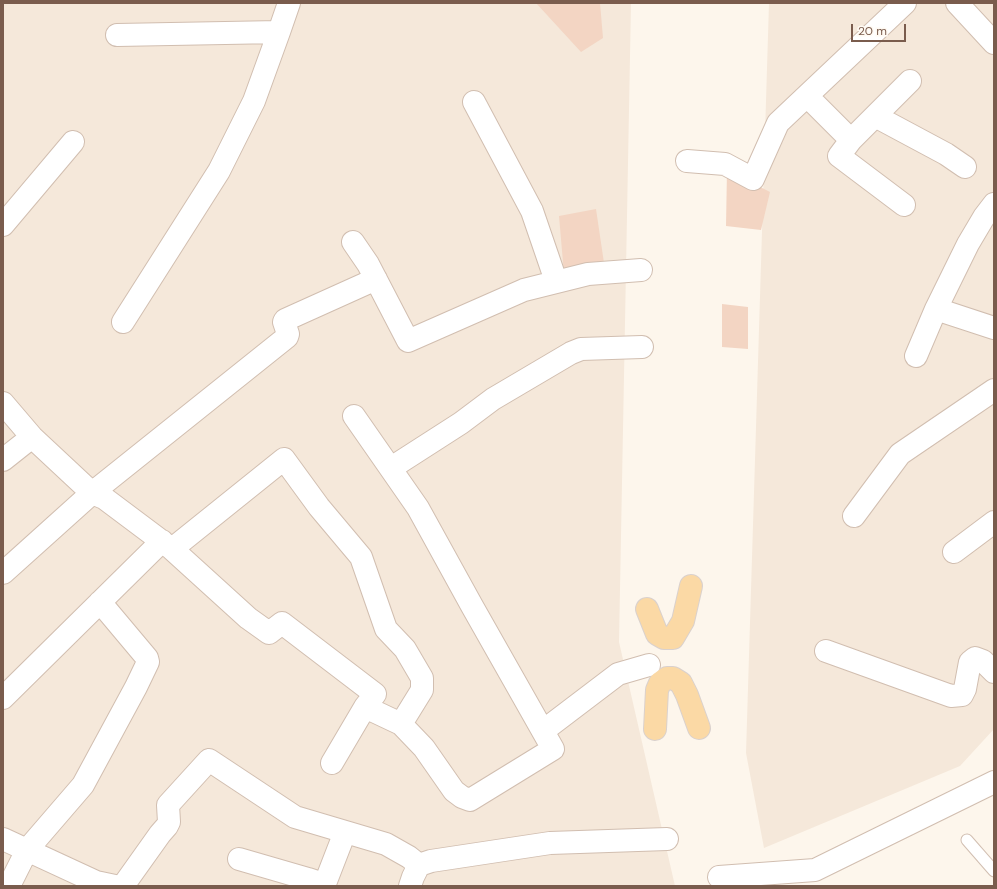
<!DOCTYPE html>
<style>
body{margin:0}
#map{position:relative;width:997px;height:889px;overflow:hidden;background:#fdf6ec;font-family:"DM Sans",sans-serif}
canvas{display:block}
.frame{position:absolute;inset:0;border:4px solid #7a5c4d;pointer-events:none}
.scale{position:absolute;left:851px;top:24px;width:55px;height:18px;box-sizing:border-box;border:2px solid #7a5c4d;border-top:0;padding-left:5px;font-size:12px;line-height:14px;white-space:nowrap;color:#7a5c4d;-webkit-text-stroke:3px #fffaf3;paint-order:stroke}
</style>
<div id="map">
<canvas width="997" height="889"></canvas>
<div class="frame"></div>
<div class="scale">20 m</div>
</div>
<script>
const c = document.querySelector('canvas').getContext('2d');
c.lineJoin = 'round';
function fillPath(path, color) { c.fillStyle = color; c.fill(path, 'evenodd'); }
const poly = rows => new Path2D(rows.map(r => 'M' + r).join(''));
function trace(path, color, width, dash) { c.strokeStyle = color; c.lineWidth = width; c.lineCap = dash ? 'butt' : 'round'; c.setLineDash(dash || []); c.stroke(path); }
fillPath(poly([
 [3,3,631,3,619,642,675,886,3,886],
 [769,3,994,3,994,729,960,766,764,848,746,753]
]), '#f5e8da');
fillPath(poly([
 [536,3,600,3,603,38,581,52],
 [727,170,770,192,761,230,726,226],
 [596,209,604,263,564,274,559,216],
 [722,304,748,307,748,349,722,347]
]), '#f3d5c3');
const lane = poly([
 [967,840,994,871]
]);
const street = poly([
 [957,3,994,43],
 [117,35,279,32],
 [807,96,851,140,910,81],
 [474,102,532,211,556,281],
 [875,116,946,154,965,167],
 [851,140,839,156,904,205],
 [687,161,725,164,753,179,778,123,905,3],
 [3,225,73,142],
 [353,242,368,264,408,341,524,290,588,274,641,270],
 [936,309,994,328],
 [123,322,219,171,254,101,279,32,289,3],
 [916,356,936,309,968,244,984,217,994,204],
 [3,403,32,437,92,493,104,498,172,549,248,618,269,633,282,623,375,694,365,707,332,763],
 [3,460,32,437],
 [391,468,461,423,493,399,571,353,581,349,642,347],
 [854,516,900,454,994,390],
 [172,549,284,459,319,507,361,557,386,629,405,649,422,678,422,690,401,724,424,748,454,791,462,797,470,800,553,749,472,606,418,508,354,416],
 [954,552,994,522],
 [3,573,92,493,287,337,288,334,284,322,285,320,376,279],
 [826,651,951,696,962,695,965,689,970,662,975,658,983,661,994,672],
 [3,698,162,541],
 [365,707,401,724],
 [543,731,618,674,649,665],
 [3,839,96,882,115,886],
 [239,859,308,879,320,883,326,881,345,832],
 [719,877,815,870,994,782],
 [9,886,27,850,83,785,136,687,148,662,147,658,100,602],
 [123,886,160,834,167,826,169,822,168,805,209,760,295,817,386,844,409,857,419,865],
 [410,886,413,877,419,865,431,861,550,843,667,839]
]);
const primary = poly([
 [647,609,657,634,664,638,673,638,683,621,691,586],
 [655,729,657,690,660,683,667,678,673,678,681,683,687,695,699,728]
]);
trace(lane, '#d1beb0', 13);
trace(street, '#d1beb0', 24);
trace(primary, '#dad1cd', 24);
trace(lane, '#fff', 11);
trace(street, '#fff', 22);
trace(primary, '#fbd9a5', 22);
</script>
